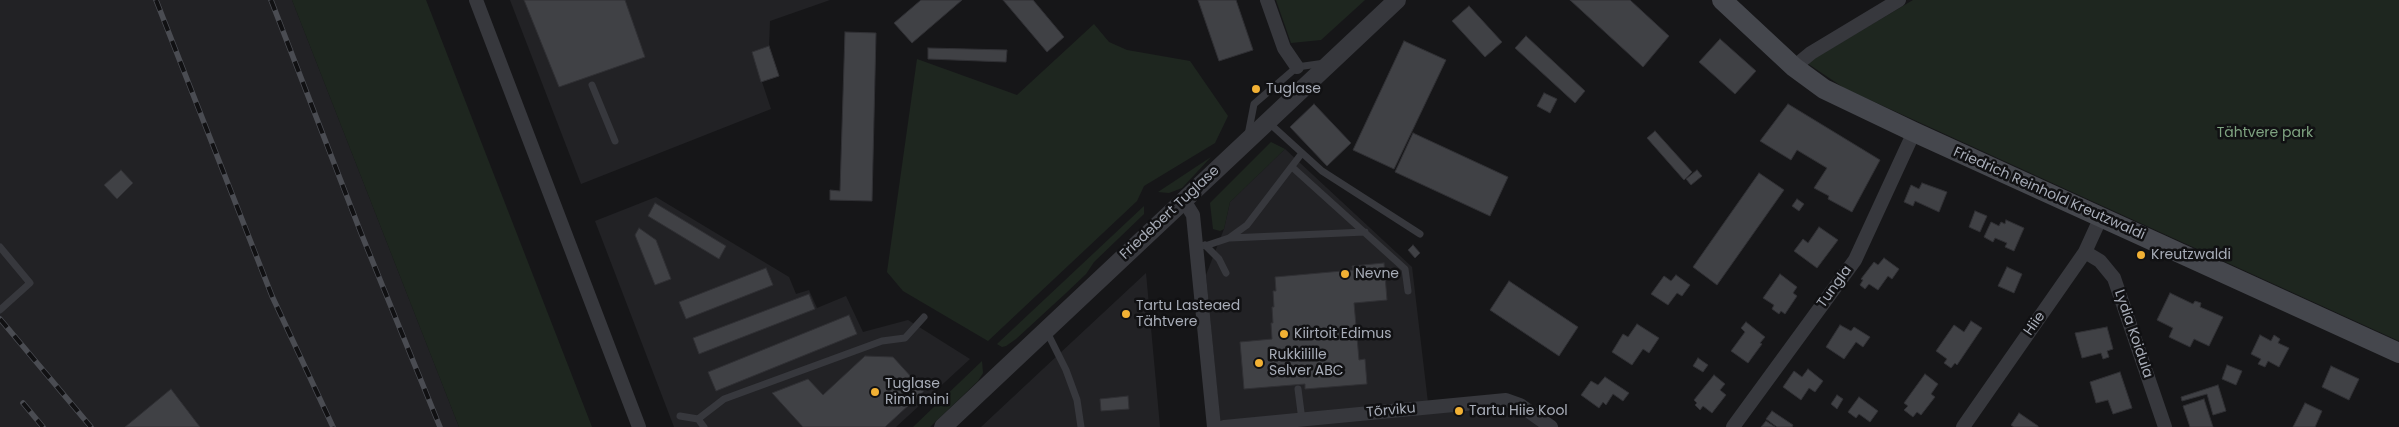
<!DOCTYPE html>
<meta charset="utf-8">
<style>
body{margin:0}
canvas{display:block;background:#161618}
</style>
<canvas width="2399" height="427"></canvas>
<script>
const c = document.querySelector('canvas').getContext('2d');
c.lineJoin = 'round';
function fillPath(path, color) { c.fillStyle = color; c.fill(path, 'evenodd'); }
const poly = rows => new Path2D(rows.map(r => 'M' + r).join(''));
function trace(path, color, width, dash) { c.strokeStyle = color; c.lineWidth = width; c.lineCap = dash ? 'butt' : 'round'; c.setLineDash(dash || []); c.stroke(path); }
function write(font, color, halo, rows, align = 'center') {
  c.font = font + ' Poppins,sans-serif'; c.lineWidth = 5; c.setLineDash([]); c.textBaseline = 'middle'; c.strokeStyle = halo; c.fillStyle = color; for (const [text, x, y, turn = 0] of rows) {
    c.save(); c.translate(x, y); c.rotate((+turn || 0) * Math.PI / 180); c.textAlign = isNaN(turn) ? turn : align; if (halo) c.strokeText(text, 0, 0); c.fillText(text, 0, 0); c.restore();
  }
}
fillPath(poly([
 [0,0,292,0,459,427,0,427],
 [510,0,830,0,770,21,769,46,752,52,771,109,581,184],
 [1285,149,1412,267,1428,403,1220,421,1206,275,1224,229,1230,202],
 [656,197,789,277,796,294,809,290,817,308,846,296,863,332,908,320,970,359,896,427,674,427,595,221],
 [1146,273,1160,427,981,427,1058,355],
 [1506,400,1551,427,1224,427]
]), '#222225');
fillPath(poly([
 [292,0,426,0,592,427,459,427],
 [1276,0,1365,0,1321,40,1291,43],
 [1913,0,2399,0,2399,341,1844,88,1807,63],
 [1094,24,1109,42,1127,50,1190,61,1228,116,1215,143,1144,186,1137,201,988,341,903,291,887,272,917,59,1017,95],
 [1271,142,1285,149,1230,202,1224,229,1220,231,1213,229,1210,203],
 [1211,157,1182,188,1169,193,1158,192],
 [1144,206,1144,214,1094,262,1086,274,1066,293,1016,339,1006,346,1002,347,997,344],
 [982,361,983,373,978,381,930,427,913,427]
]), '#1e261f');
const building = poly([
 [524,0,625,0,645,57,559,87,524,0],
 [921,0,962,0,912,43,894,23,921,0],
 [1003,0,1033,0,1064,37,1047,52,1003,0],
 [1198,0,1236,0,1253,50,1219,61,1198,0],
 [1570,0,1630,0,1669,36,1643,67,1570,0],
 [1469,6,1502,42,1485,57,1452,21,1469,6],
 [845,32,876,33,872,201,830,200,830,190,840,191,845,32],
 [1526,36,1585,91,1575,103,1515,48,1526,36],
 [1720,39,1756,71,1735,94,1699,62,1720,39],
 [1404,41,1446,60,1394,169,1353,150,1404,41],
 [769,46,779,76,761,82,752,52,769,46],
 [928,48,1007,50,1006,62,928,59,928,48],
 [1544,93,1557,99,1550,113,1537,106,1544,93],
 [1314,104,1351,143,1327,166,1290,127,1314,104],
 [1788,104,1880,160,1852,212,1828,199,1829,196,1814,188,1827,168,1797,150,1791,160,1760,141,1788,104],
 [1655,131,1692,172,1684,180,1647,138,1655,131],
 [1413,133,1508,177,1490,216,1395,172,1413,133],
 [121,170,133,183,117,199,104,185,121,170],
 [1697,170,1702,176,1691,185,1686,179,1697,170],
 [1759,173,1784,190,1717,285,1693,267,1759,173],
 [1922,183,1947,192,1939,212,1915,201,1913,206,1904,202,1911,185,1919,189,1922,183],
 [1797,199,1804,204,1799,211,1792,206,1797,199],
 [655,203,726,246,719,259,648,216,655,203],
 [1975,211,1987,216,1980,232,1969,227,1975,211],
 [2006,220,2024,228,2014,251,2005,247,2007,243,1995,238,1993,242,1984,237,1991,222,1999,226,2001,222,2005,224,2006,220],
 [1819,227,1838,240,1817,268,1794,251,1803,239,1808,243,1819,227],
 [639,228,656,240,671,279,655,285,635,235,639,228],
 [1413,245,1420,253,1415,258,1408,250,1413,245],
 [1884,258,1899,269,1892,279,1888,276,1878,290,1869,284,1865,289,1860,285,1863,280,1861,279,1874,262,1878,265,1884,258],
 [1384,263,1387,300,1354,303,1359,360,1365,359,1367,384,1305,389,1305,384,1244,389,1240,342,1272,339,1271,323,1273,323,1272,307,1274,307,1273,291,1276,291,1275,277,1353,270,1352,266,1384,263],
 [2007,267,2022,274,2014,293,1998,286,2007,267],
 [766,268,773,285,686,319,679,302,766,268],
 [1780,274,1797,287,1793,293,1797,296,1785,314,1781,311,1779,314,1772,309,1774,305,1763,298,1780,274],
 [1676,275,1690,285,1682,296,1677,293,1668,305,1651,294,1664,276,1671,281,1676,275],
 [1509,281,1578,327,1559,356,1490,310,1509,281],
 [2170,293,2193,304,2195,301,2201,303,2200,307,2223,317,2209,346,2194,339,2190,347,2169,337,2173,328,2157,320,2170,293],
 [809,294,815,309,699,354,693,338,809,294],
 [849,315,857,334,716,391,708,372,849,315],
 [1971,321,1982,328,1957,365,1955,363,1951,368,1944,363,1947,359,1936,351,1954,325,1964,332,1971,321],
 [1746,322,1765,337,1760,343,1762,344,1748,363,1731,351,1745,332,1741,328,1746,322],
 [1637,324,1659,338,1649,353,1643,349,1632,365,1612,352,1623,334,1628,337,1637,324],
 [1840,325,1851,331,1854,327,1870,337,1863,347,1856,342,1844,359,1826,347,1840,325],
 [2107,327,2113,349,2107,351,2109,357,2103,359,2101,353,2082,358,2075,333,2107,327],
 [2260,335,2271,341,2274,335,2280,339,2278,343,2289,348,2279,367,2268,361,2265,367,2258,364,2261,359,2251,354,2260,335],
 [865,356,893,357,924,391,885,427,803,427,772,393,808,379,823,395,865,356],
 [1698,358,1708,365,1703,372,1693,366,1698,358],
 [2227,365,2242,371,2236,385,2222,379,2227,365],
 [2331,366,2359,379,2349,400,2322,387,2331,366],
 [1808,369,1823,381,1815,392,1809,388,1801,400,1783,387,1794,371,1802,377,1808,369],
 [2120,372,2132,408,2113,414,2108,400,2096,403,2090,382,2120,372],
 [1925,374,1938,384,1931,394,1935,397,1921,415,1917,412,1913,417,1904,410,1908,406,1904,403,1925,374],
 [1714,375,1725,384,1720,390,1726,395,1712,413,1703,406,1700,410,1695,405,1697,403,1694,400,1714,375],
 [1605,377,1629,393,1623,401,1613,394,1606,405,1603,402,1599,408,1581,395,1591,381,1598,385,1605,377],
 [2218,385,2226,411,2213,415,2207,394,2182,401,2181,397,2218,385],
 [171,389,200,427,125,427,171,389],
 [1837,395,1843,399,1837,409,1831,404,1837,395],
 [1128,396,1129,409,1101,411,1100,399,1128,396],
 [1859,397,1878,411,1870,422,1859,414,1856,418,1848,412,1859,397],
 [2204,399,2213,427,2190,427,2183,406,2204,399],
 [2305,403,2322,411,2315,427,2293,427,2305,403],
 [1772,411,1793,425,1792,427,1777,427,1766,419,1772,411],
 [2019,413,2038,426,2038,427,2014,427,2011,425,2019,413],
 [1766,421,1775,427,1761,427,1766,421]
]);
fillPath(building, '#404145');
trace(building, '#303034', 1);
trace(poly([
 [592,85,615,141],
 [1268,122,1322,171,1420,234],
 [1248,135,1254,104,1297,67,1325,63],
 [1292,167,1405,269,1408,291],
 [1230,238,1365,232],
 [1205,245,1219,259,1226,273],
 [1196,246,1208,245,1229,238,1247,225,1302,153],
 [0,247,30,283,0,310],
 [1046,330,1066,370,1077,400,1081,427],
 [1298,389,1302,420],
 [680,416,698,419],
 [704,427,698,419,724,399,882,341,905,338,924,317]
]), '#37383d', 7);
trace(poly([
 [476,0,639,427],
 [1267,0,1284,48,1297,67],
 [1794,67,1811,53,1899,0],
 [1183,199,1193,215,1214,427],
 [2085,252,2100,261,2114,278,2165,427],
 [1224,427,1506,400,1520,405,1551,427],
 [1733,427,1855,260,1914,132],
 [1963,427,2085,252,2101,217]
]), '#37383d', 14);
trace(poly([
 [943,427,1397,0]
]), '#37383d', 18);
trace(poly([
 [1722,0,1794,67,1824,89,1914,132,2399,353]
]), '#45474d', 20);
const rail = poly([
 [156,0,272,296,333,427],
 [271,0,361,233,440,427],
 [0,319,91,427],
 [23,403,43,427]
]);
trace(rail, '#4a4c52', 5.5);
trace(rail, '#111113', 4, [11]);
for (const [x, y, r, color] of [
 [1256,89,5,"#f2b134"],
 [2141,255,5,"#f2b134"],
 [1345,274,5,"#f2b134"],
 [1126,314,5,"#f2b134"],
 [1284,334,5,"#f2b134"],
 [1259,363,5,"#f2b134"],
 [875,392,5,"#f2b134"],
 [1459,411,5,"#f2b134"]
]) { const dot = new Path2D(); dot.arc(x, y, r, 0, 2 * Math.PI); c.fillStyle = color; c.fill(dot); trace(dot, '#111113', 2); }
write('14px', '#a8adb8', '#111113', [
 ["Tuglase",1266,89],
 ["Kreutzwaldi",2151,255],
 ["Nevne",1355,274],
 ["Tartu Lasteaed",1136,306],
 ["Tähtvere",1136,322],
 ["Kiirtoit Edimus",1294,334],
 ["Rukkilille",1269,355],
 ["Selver ABC",1269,371],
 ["Tuglase",885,384],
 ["Rimi mini",885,400],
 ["Tartu Hiie Kool",1469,411]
], 'left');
write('14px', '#7fa381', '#111113', [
 ["Tähtvere park",2265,133]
]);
write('14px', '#a8adb8', '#111113', [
 ["Friedrich Reinhold Kreutzwaldi",2049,194,24],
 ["Friedebert Tuglase",1170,213,-43],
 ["Tungla",1835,287,-54],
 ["Hiie",2035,324,-55],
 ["Lydia Koidula",2133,334,71],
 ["Tõrviku",1391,411,-5]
]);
</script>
